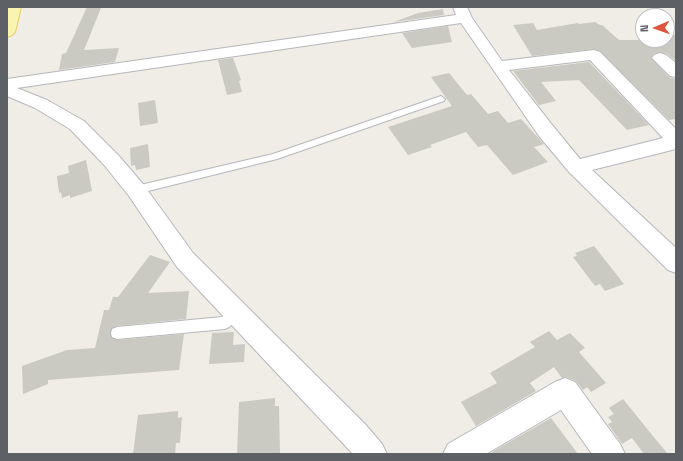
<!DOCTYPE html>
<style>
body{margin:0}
#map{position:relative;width:683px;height:461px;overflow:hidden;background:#efede6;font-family:"Space Grotesk",sans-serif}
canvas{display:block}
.frame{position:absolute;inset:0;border:8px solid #5d6065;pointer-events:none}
.north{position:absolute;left:635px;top:8px;width:40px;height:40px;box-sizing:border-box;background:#fff;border:1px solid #bebfc1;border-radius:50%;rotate:268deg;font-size:11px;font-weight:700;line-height:16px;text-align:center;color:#5d6065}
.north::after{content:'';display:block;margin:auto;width:14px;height:18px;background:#dd573d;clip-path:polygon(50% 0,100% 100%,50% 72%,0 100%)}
</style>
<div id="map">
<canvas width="683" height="461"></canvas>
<div class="frame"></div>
<div class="north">N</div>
</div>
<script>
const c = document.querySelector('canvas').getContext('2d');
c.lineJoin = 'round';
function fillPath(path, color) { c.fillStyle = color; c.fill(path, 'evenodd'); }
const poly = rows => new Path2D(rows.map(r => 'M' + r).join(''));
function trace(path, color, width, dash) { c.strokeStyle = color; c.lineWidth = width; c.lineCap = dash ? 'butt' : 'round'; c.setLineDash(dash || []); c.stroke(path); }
fillPath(poly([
 [87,7,101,8,84,50,119,48,115,62,59,70,62,54,66,53],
 [443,9,444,15,394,22,418,13],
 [595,22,600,25,602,25,619,40,667,40,667,37,676,34,676,61,667,54,660,52,654,54,651,58,669,77,676,79,676,119,669,120,600,51,594,49,532,56,513,25,533,23,537,30,578,23,579,24],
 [448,26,452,42,412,48,402,33],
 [233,58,241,80,239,81,242,92,227,95,218,60],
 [589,62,649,125,627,130,579,80,541,82,556,101,539,105,513,71],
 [449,73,467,95,471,94,488,114,498,111,508,123,521,119,544,144,534,147,548,162,513,175,487,145,478,147,466,132,430,145,432,147,408,155,388,127,452,106,431,77],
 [155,100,158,123,140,126,138,103],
 [148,144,150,167,136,170,135,165,131,166,130,148],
 [86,160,92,191,70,198,70,195,62,198,61,192,59,193,57,176,69,173,68,166],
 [594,246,624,284,605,291,600,284,595,286,573,257,577,256,575,253],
 [150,255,170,262,148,293,189,291,186,319,116,326,111,329,111,337,117,340,184,334,179,370,48,380,48,384,23,394,22,366,67,350,95,348,104,310,109,310,113,297,118,297],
 [549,331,557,340,570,333,585,348,579,352,606,383,591,392,587,387,583,390,576,381,566,377,562,378,554,367,530,383,536,391,476,426,461,402,497,383,490,373,535,347,530,342],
 [234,332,233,345,245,344,244,362,209,364,212,333],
 [275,398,275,406,279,406,280,454,237,454,239,402],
 [623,399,657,441,668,454,644,454,632,438,622,444,608,424,612,422,608,417,614,414,609,408],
 [178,411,178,418,182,417,180,443,176,443,175,454,133,454,138,415],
 [551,418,578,454,493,454,492,452]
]), '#cac9c2');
const lane = poly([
 [441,96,445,99,444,101,277,159,136,194,132,193,131,190,132,187,136,186,273,154,441,96],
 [237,306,241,308,243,312,241,316,229,327,225,329,117,339,112,337,111,333,112,329,117,327,222,317,233,308,237,306]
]);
const street = poly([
 [453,7,467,7,472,18,502,61,594,50,600,52,676,129,676,149,592,170,676,248,676,273,668,270,569,172,539,136,461,23,17,88,47,100,84,121,119,156,143,184,193,253,365,424,382,444,387,454,353,454,177,267,129,196,105,166,70,129,35,108,7,96,7,79,456,15,453,7],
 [590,60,663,138,580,159,553,126,509,70,590,60],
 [660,53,666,55,676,63,676,77,670,76,652,58,654,55,660,53],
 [565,378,575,382,620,444,625,454,592,454,561,410,486,454,443,454,448,444,555,382,565,378]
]);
const primary = poly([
 [7,7,21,7,15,32,12,35,7,37,7,7]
]);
trace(lane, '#b6b7bc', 2);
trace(street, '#b6b7bc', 2);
trace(primary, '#e8ce66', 2);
fillPath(lane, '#fff');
fillPath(street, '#fff');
fillPath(primary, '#f9f4b0');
</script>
